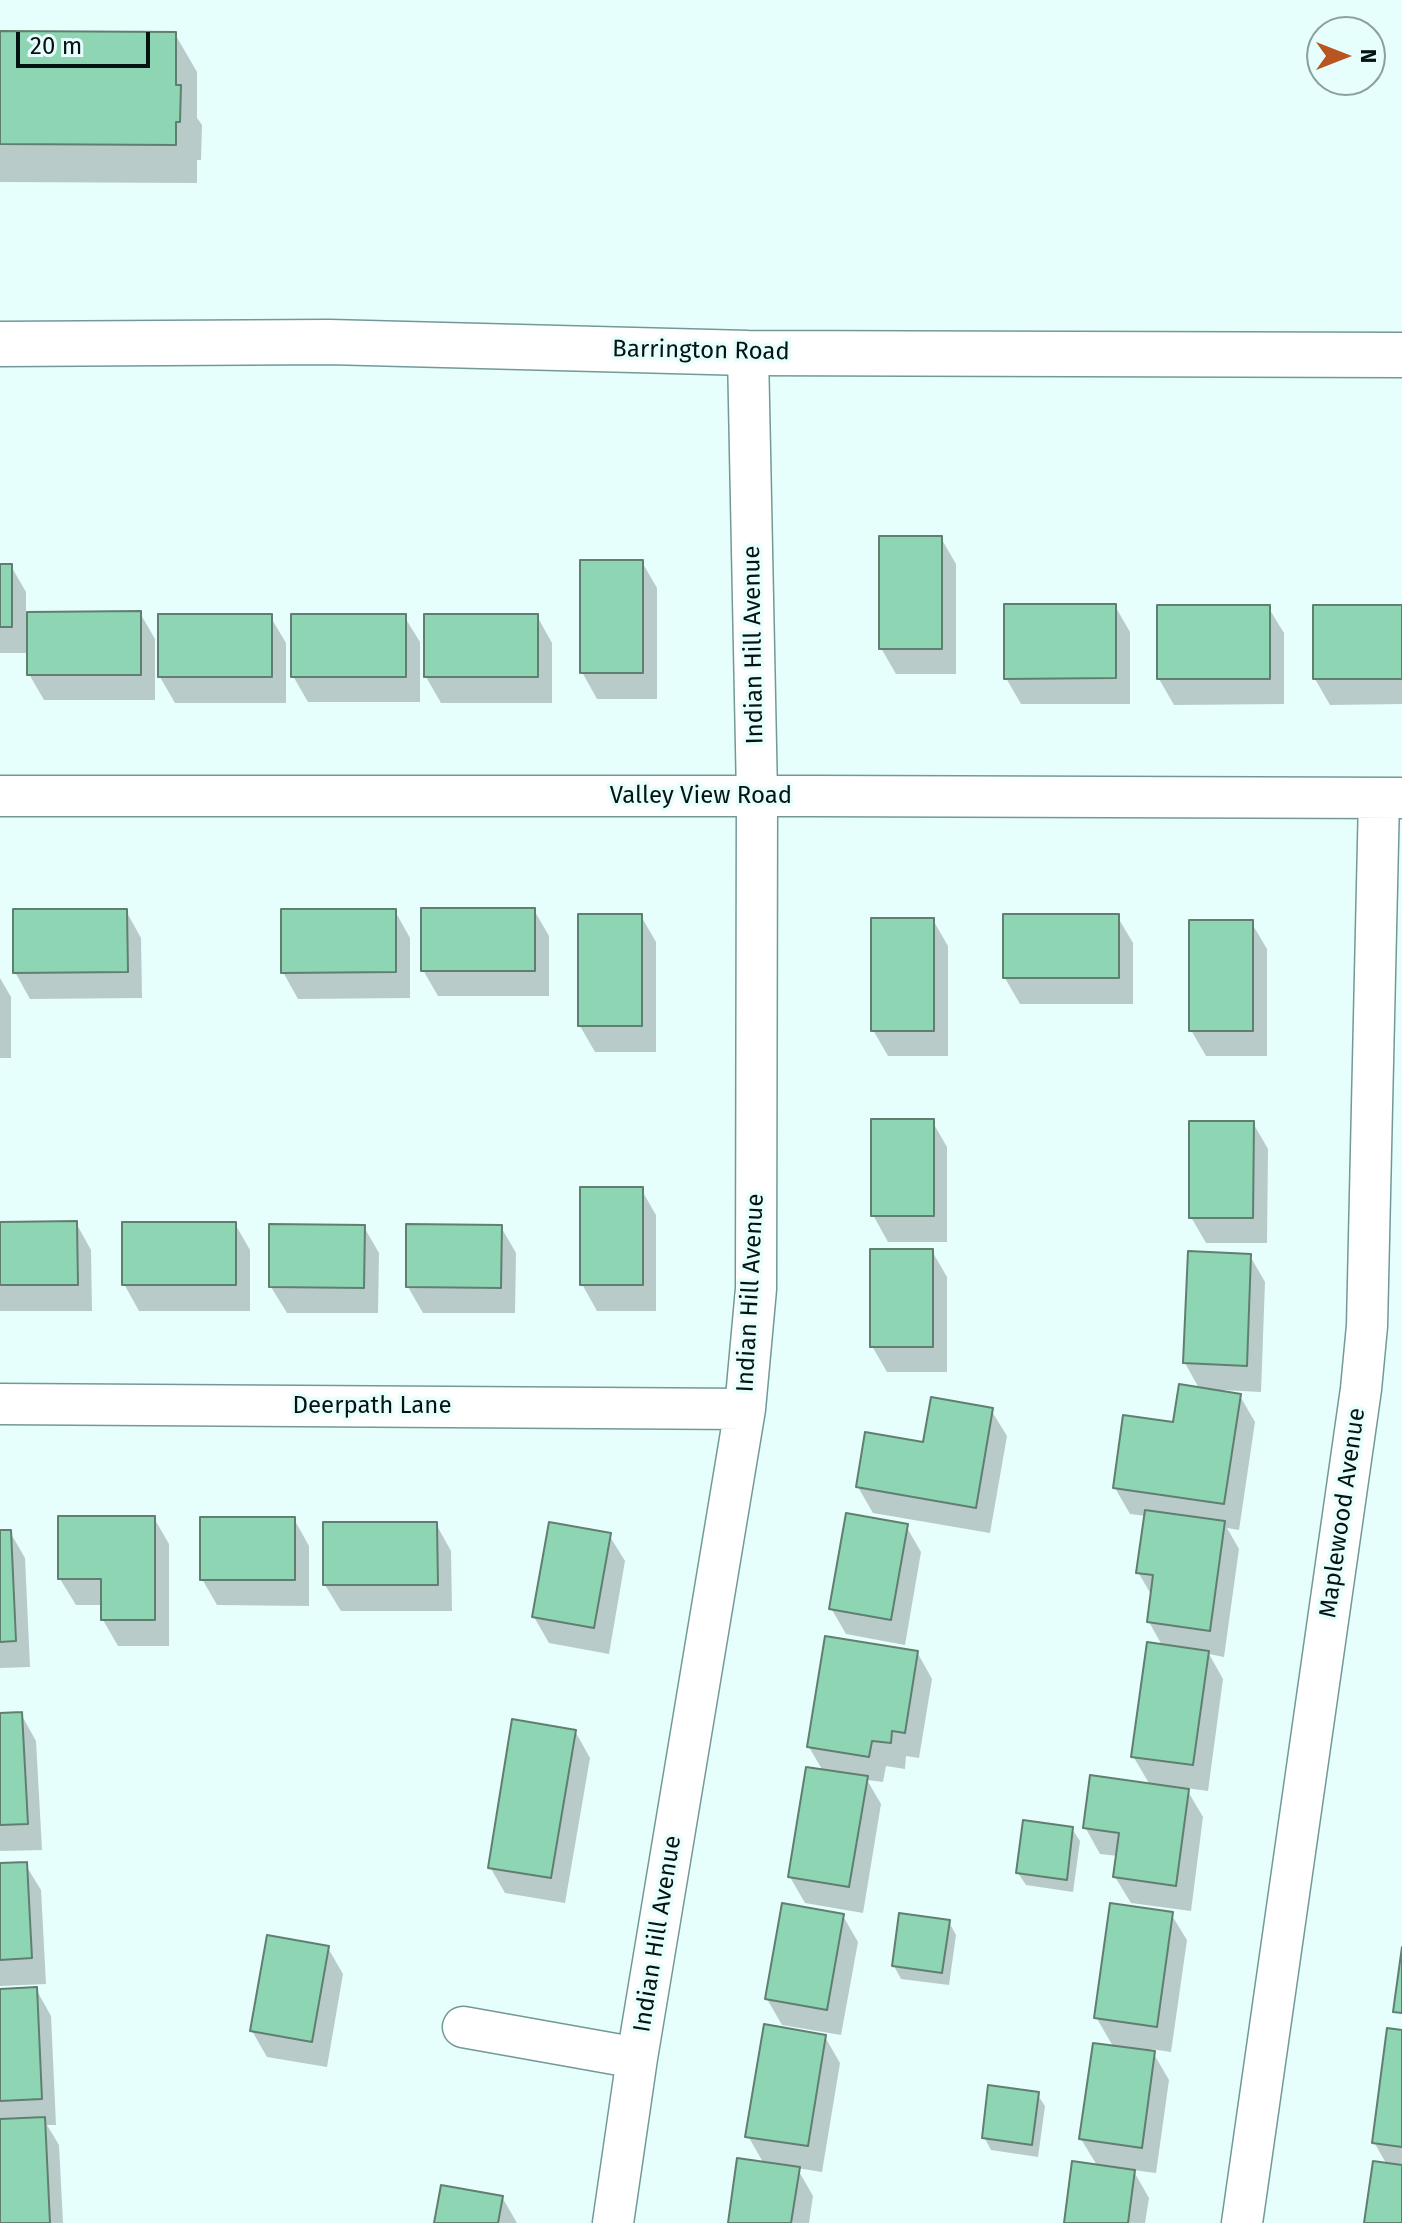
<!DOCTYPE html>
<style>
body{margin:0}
#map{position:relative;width:1402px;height:2223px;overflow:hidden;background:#e6fefc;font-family:"Fira Sans",sans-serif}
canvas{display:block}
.north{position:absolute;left:1306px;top:16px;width:80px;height:80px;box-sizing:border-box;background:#e6fefc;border:2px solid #8ca09f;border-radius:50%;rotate:90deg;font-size:22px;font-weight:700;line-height:32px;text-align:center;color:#051313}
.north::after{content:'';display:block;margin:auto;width:28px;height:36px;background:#b95521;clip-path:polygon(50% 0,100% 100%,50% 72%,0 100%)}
.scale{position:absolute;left:16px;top:32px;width:134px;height:36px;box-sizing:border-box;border:4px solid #051313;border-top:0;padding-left:10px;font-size:24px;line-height:28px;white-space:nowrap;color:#051313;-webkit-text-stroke:6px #e6fefc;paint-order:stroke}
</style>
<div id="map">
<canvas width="1402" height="2223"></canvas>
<div class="north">N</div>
<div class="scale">20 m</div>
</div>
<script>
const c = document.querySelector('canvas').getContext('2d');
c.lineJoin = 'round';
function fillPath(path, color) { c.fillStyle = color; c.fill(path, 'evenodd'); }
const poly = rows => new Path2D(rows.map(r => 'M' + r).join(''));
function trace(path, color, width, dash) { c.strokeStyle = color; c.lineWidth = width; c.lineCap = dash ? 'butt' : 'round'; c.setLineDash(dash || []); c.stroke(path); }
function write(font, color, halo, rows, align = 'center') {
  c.font = font + ' "Fira Sans",sans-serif'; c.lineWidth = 7; c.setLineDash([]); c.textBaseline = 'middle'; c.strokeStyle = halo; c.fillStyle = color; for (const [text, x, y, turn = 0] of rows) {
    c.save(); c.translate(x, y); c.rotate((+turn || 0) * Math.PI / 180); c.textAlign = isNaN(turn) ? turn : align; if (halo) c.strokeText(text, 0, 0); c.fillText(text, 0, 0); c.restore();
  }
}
fillPath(poly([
 [0,33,175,34,197,72,197,118,202,125,201,160,197,160,197,183,0,182],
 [941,538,956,564,956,674,896,674,881,648],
 [642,562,657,588,657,699,597,699,582,672],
 [0,566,11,566,26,592,26,614,140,613,155,639,155,700,44,700,29,674,29,653,0,653],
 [1115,606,1130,632,1130,704,1021,704,1006,678],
 [1268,607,1284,633,1284,704,1174,705,1159,679],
 [1402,607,1402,704,1330,705,1315,679],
 [270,616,286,643,286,703,175,703,160,677],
 [404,616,420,642,420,702,308,702,293,676],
 [537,616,552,643,552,703,441,703,426,677],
 [534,910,549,936,549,996,438,996,423,970],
 [126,911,141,938,142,998,30,999,15,972],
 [395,911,410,938,410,998,298,999,283,972],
 [641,916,656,942,656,1052,595,1052,580,1026],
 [1117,916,1133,943,1133,1004,1020,1004,1005,978],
 [933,920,948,946,948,1056,888,1056,873,1030],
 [1251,922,1267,949,1267,1056,1206,1056,1191,1030],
 [0,978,11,997,11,1058,0,1058],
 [932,1121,947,1147,947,1242,888,1242,873,1215],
 [1253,1123,1268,1149,1267,1243,1206,1243,1191,1217],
 [641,1189,656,1215,656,1311,597,1311,582,1284],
 [76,1223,91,1250,92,1311,0,1311,0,1224],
 [235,1224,250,1250,250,1311,139,1311,124,1284],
 [364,1227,379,1253,378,1313,287,1313,271,1287],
 [501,1227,516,1253,515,1313,423,1313,408,1287],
 [932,1251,947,1277,947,1372,887,1372,872,1346],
 [1250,1256,1265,1282,1261,1392,1222,1390,1222,1393,1240,1396,1255,1422,1239,1530,1227,1528,1239,1549,1224,1657,1209,1654,1223,1679,1208,1791,1186,1788,1203,1817,1191,1911,1131,1903,1115,1877,1118,1856,1100,1854,1085,1827,1150,1785,1133,1756,1163,1647,1149,1622,1152,1596,1138,1572,1146,1516,1130,1514,1115,1488,1174,1424,1200,1390,1185,1363],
 [991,1410,1007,1436,990,1533,873,1513,858,1487,925,1444],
 [154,1518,169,1544,169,1646,118,1646,103,1620,103,1605,76,1605,60,1579],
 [294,1519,309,1546,309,1606,217,1605,202,1579],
 [436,1524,451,1551,452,1611,341,1611,325,1585],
 [906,1526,921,1552,905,1645,846,1634,831,1608],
 [0,1532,10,1532,25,1558,30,1667,0,1668],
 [609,1535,625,1561,609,1654,549,1643,534,1617],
 [917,1652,932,1679,919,1758,906,1756,905,1769,886,1766,883,1782,867,1780,881,1804,863,1913,805,1903,790,1877,823,1771,809,1747],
 [21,1714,36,1741,42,1850,0,1851,0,1715],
 [575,1731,590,1758,565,1903,505,1893,490,1867],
 [1072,1829,1080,1841,1073,1892,1026,1885,1018,1873],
 [25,1864,41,1890,46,1984,0,1986,0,1865],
 [1171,1914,1187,1940,1171,2052,1151,2049,1169,2080,1156,2173,1133,2170,1149,2198,1145,2223,1066,2223,1098,2167,1081,2139,1114,2048,1096,2017],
 [843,1916,858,1942,841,2035,782,2025,767,1999],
 [949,1922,956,1935,949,1985,901,1979,894,1966],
 [328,1948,343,1974,327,2067,267,2057,252,2031],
 [36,1989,51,2016,56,2125,47,2125,59,2145,63,2223,0,2223,0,1991],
 [1402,2032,1402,2223,1366,2223,1387,2165,1374,2142],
 [825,2037,840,2063,822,2172,797,2168,813,2196,809,2223,730,2223,764,2164,748,2136],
 [1037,2094,1045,2106,1038,2157,991,2150,984,2137],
 [502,2197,517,2223,436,2223]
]), '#0003');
const building = poly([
 [0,31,176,32,176,85,181,85,180,122,176,122,176,145,0,144,0,31],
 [879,536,942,536,942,649,879,649,879,536],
 [580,560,643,560,643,673,580,673,580,560],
 [0,564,12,564,12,627,0,627,0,564],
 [1004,604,1116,604,1116,678,1004,679,1004,604],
 [1157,605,1270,605,1270,679,1157,679,1157,605],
 [1313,605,1402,605,1402,679,1313,679,1313,605],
 [141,611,141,675,27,675,27,612,141,611],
 [158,614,272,614,272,677,158,677,158,614],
 [291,614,406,614,406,677,291,677,291,614],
 [424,614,538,614,538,677,424,677,424,614],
 [421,908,535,908,535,971,421,971,421,908],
 [13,909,127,909,128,972,13,973,13,909],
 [281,909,396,909,396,972,281,973,281,909],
 [578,914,642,914,642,1026,578,1026,578,914],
 [1003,914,1119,914,1119,978,1003,978,1003,914],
 [871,918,934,918,934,1031,871,1031,871,918],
 [1189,920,1253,920,1253,1031,1189,1031,1189,920],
 [871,1119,934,1119,934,1216,871,1216,871,1119],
 [1189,1121,1254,1121,1253,1218,1189,1218,1189,1121],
 [580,1187,643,1187,643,1285,580,1285,580,1187],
 [77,1221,78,1285,0,1285,0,1222,77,1221],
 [122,1222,236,1222,236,1285,122,1285,122,1222],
 [269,1224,365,1225,364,1288,269,1287,269,1224],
 [406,1224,502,1225,501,1288,406,1287,406,1224],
 [870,1249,933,1249,933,1347,870,1347,870,1249],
 [1188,1251,1251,1254,1247,1366,1183,1363,1188,1251],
 [1179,1384,1241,1394,1224,1504,1113,1488,1123,1415,1173,1422,1179,1384],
 [931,1397,993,1408,976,1508,856,1487,865,1432,923,1442,931,1397],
 [1145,1510,1225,1521,1210,1631,1147,1622,1153,1575,1136,1573,1145,1510],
 [846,1513,908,1524,891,1620,829,1609,846,1513],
 [58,1516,155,1516,155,1620,101,1620,101,1579,58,1579,58,1516],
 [200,1517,295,1517,295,1580,200,1580,200,1517],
 [323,1522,437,1522,438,1585,323,1585,323,1522],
 [549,1522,611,1533,594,1628,532,1617,549,1522],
 [0,1530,11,1530,16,1641,0,1642,0,1530],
 [825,1636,918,1651,905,1733,892,1731,891,1743,872,1741,869,1757,807,1747,825,1636],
 [1147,1642,1209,1651,1193,1765,1131,1757,1147,1642],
 [22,1712,28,1824,0,1825,0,1713,22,1712],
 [512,1719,576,1730,551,1878,488,1868,512,1719],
 [806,1767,868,1776,849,1887,788,1877,806,1767],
 [1090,1775,1189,1789,1176,1886,1113,1877,1119,1833,1083,1828,1090,1775],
 [1023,1820,1073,1827,1067,1880,1016,1873,1023,1820],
 [27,1862,32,1958,0,1960,0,1863,27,1862],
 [782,1903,844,1914,827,2010,765,1999,782,1903],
 [1110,1903,1173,1912,1157,2027,1094,2018,1110,1903],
 [899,1913,950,1920,942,1973,892,1966,899,1913],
 [267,1935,329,1946,312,2042,250,2031,267,1935],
 [1402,1947,1402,2013,1393,2012,1402,1947],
 [37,1987,42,2099,0,2101,0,1989,37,1987],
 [764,2024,826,2035,808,2146,745,2137,764,2024],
 [1387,2028,1402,2030,1402,2147,1372,2143,1387,2028],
 [1093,2043,1155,2051,1142,2148,1079,2139,1093,2043],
 [988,2085,1039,2092,1032,2145,982,2138,988,2085],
 [45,2117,50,2223,0,2223,0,2119,45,2117],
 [737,2158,800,2167,791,2223,728,2223,737,2158],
 [1072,2161,1135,2170,1128,2223,1064,2223,1072,2161],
 [1373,2161,1402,2165,1402,2223,1364,2223,1373,2161],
 [441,2185,503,2196,498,2223,434,2223,441,2185]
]);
fillPath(building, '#8ed6b3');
trace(building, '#617f70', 2);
const minor = poly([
 [0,796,813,796,1402,798],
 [0,1404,745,1409],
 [463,2027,637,2058],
 [613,2223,637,2058,745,1409,756,1289,757,796,748,353],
 [1242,2223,1361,1389,1367,1326,1379,798]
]);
const secondary = poly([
 [0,344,329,342,748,353,1402,355]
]);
trace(minor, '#739997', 43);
trace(secondary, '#739997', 47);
trace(minor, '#fff', 40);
trace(secondary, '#fff', 44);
write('24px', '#051313', '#e6fefc', [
 ["Barrington Road",701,351,1],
 ["Indian Hill Avenue",754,645,-91],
 ["Valley View Road",701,796],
 ["Indian Hill Avenue",751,1293,-87],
 ["Deerpath Lane",372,1406],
 ["Maplewood Avenue",1343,1513,-82],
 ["Indian Hill Avenue",658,1934,-81]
]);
</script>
